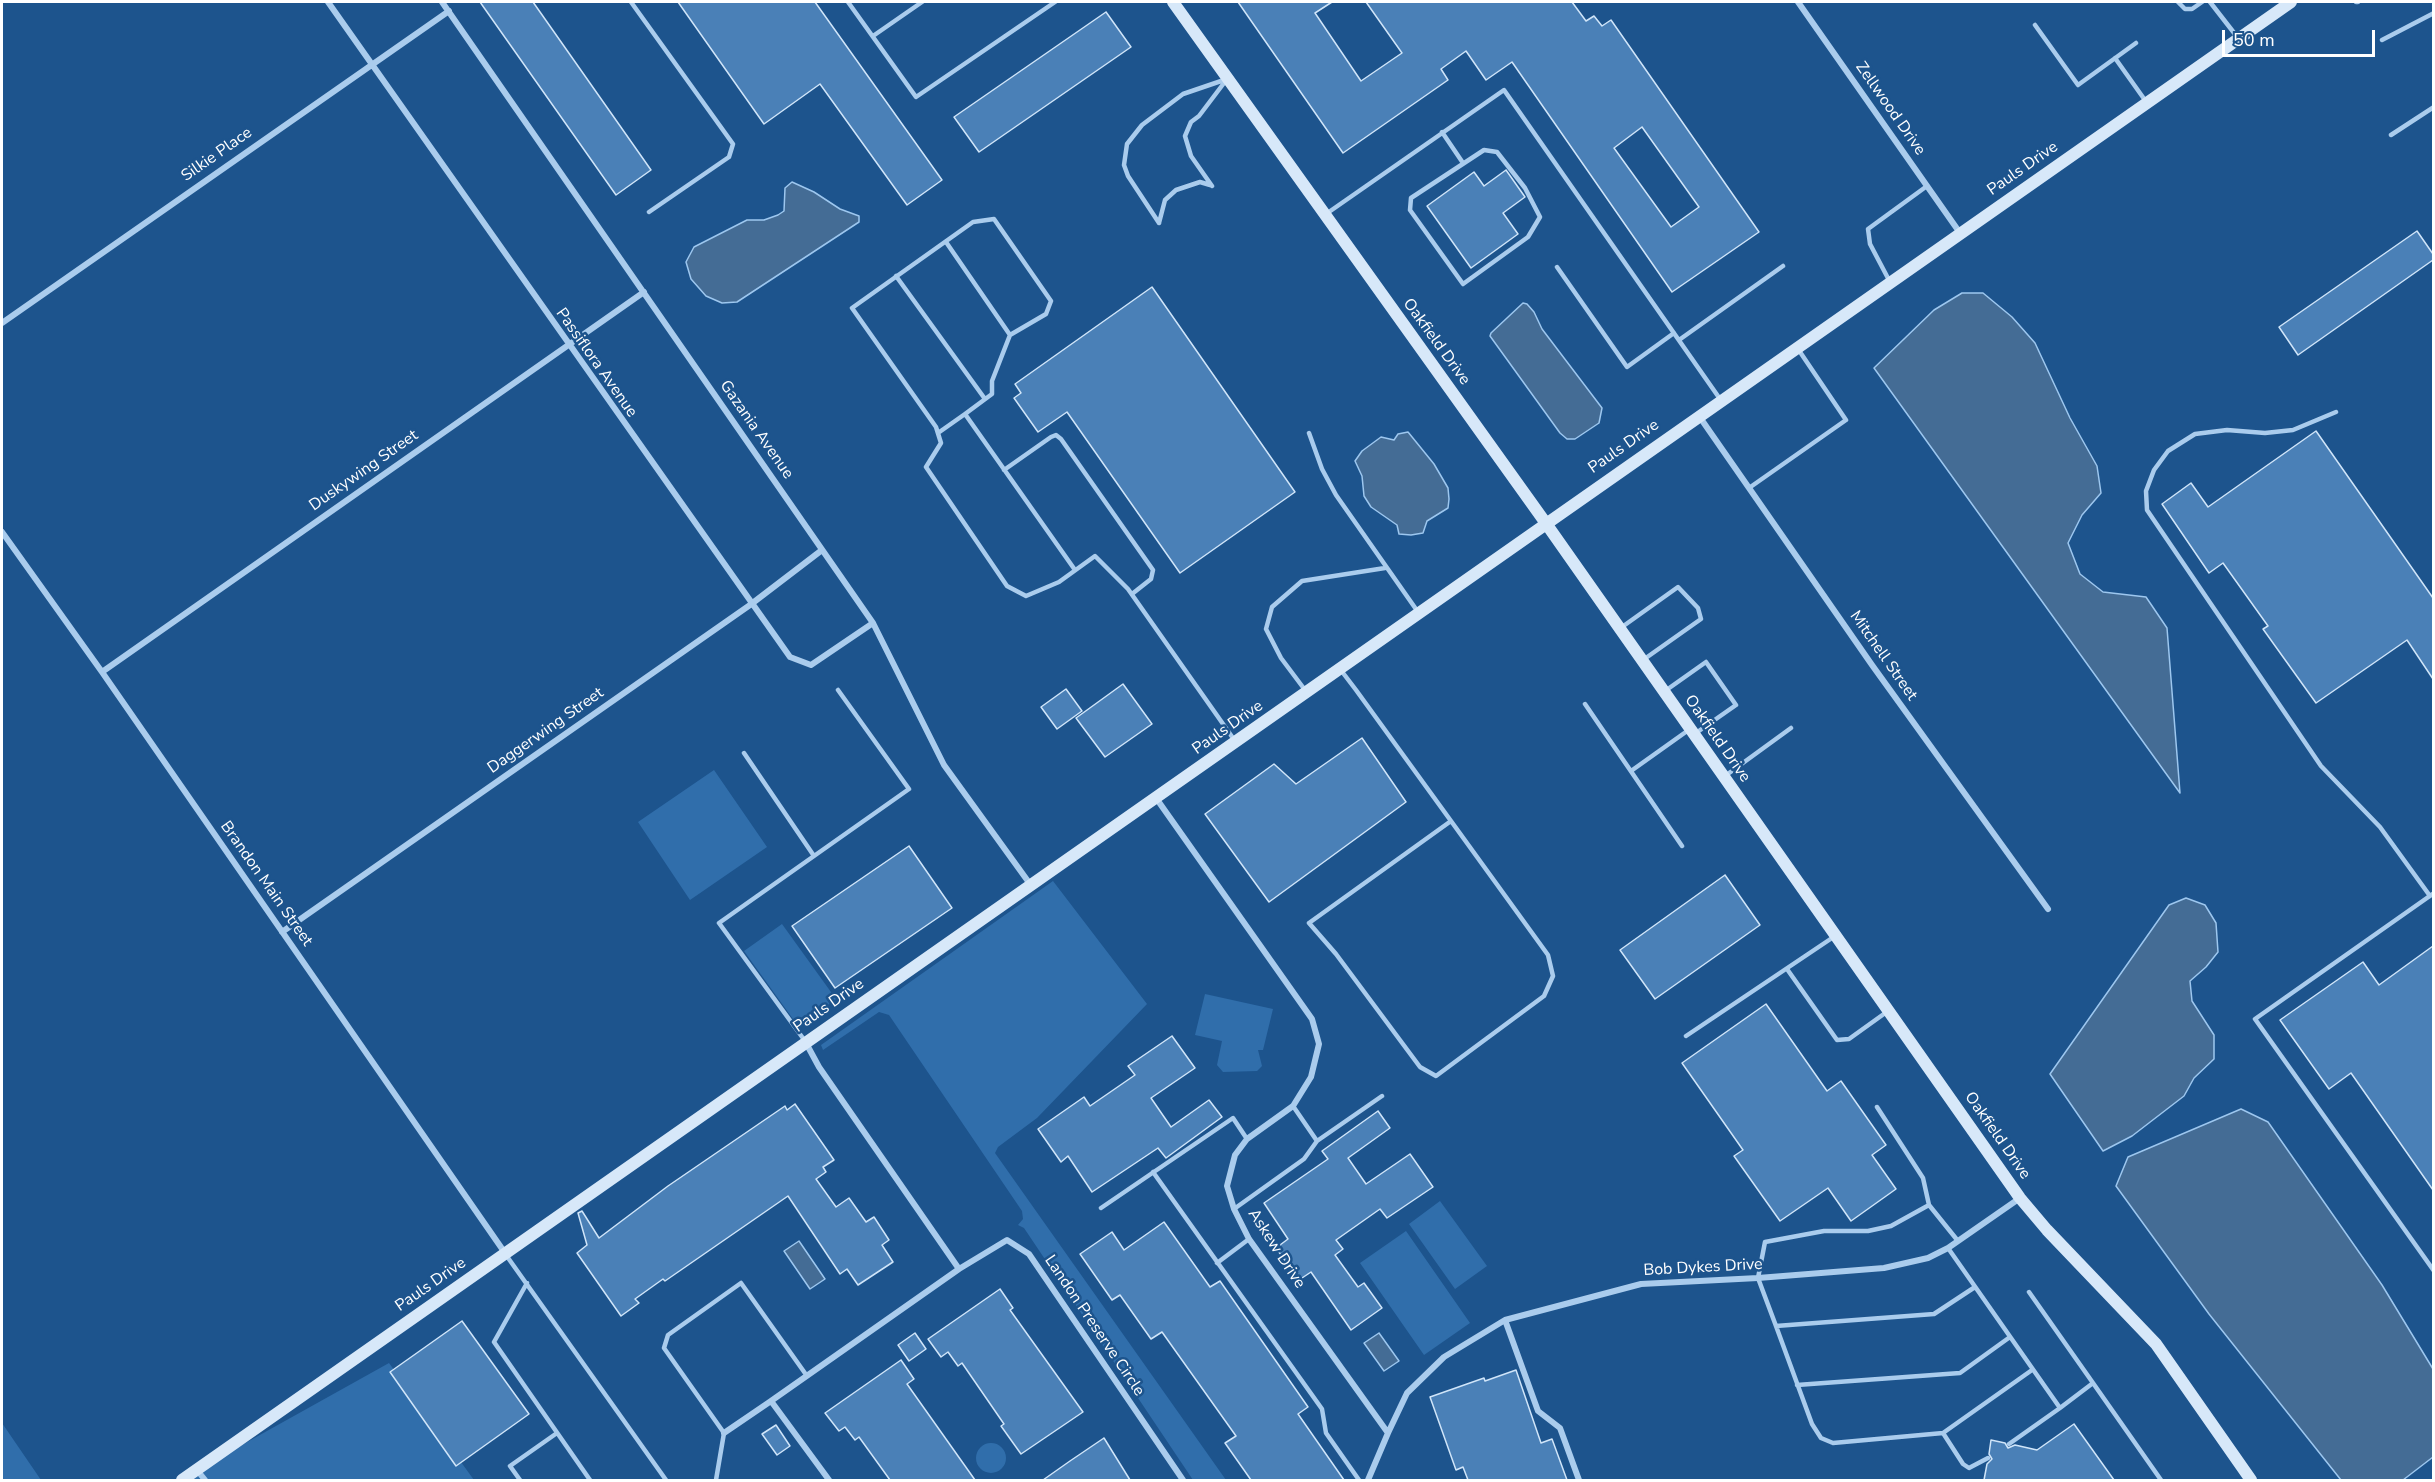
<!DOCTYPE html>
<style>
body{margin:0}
#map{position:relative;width:2435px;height:1482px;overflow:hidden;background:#1d548d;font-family:"Nunito Sans",sans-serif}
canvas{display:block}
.frame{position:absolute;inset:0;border:3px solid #fff;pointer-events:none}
.scale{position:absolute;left:2222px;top:30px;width:153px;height:27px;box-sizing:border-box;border:3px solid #fff;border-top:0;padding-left:8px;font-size:18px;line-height:21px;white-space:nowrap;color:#fff;-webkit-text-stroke:4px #1d548d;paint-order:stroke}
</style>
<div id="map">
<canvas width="2435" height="1482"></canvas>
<div class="frame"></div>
<div class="scale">50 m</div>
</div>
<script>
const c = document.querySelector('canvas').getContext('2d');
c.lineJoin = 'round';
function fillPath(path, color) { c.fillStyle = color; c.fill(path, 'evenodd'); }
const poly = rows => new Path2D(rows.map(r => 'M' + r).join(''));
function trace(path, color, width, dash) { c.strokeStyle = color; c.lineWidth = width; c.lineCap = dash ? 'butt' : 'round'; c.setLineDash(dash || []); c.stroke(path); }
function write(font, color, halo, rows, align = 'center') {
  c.font = font + ' "Nunito Sans",sans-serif'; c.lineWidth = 5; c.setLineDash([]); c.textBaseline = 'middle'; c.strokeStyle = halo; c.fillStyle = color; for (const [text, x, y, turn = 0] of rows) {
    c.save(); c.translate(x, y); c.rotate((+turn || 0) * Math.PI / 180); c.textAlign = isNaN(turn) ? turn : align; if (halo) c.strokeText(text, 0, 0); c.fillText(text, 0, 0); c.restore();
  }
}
fillPath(poly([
 [714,770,767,847,690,900,638,822],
 [1053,881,1147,1004,1037,1118,998,1147,995,1153,1226,1480,1193,1480,1024,1228,1018,1225,1023,1219,1022,1211,889,1015,879,1012,823,1050,821,1045],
 [782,924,836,999,798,1026,744,951],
 [1205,994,1273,1009,1263,1050,1258,1050,1262,1066,1257,1071,1223,1072,1217,1065,1222,1041,1195,1035],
 [1440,1201,1487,1266,1455,1289,1409,1224],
 [1406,1231,1470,1323,1424,1355,1360,1263],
 [389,1363,474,1480,184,1480,197,1470],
 [2,1423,41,1480,2,1480],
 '976 1458a15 15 0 1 1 30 0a15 15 0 1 1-30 0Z'
]), '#306eab');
const water = poly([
 [792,182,814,192,840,209,859,216,859,222,737,302,722,303,706,296,691,279,686,262,694,247,747,220,764,220,778,215,784,211,785,188,792,182],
 [1962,293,1983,293,2012,317,2035,343,2070,418,2097,466,2101,493,2082,515,2068,543,2080,574,2103,592,2146,597,2167,628,2180,793,1874,368,1934,310,1962,293],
 [1523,303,1527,304,1534,312,1542,329,1602,408,1599,423,1575,439,1567,439,1560,433,1490,336,1491,333,1523,303],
 [1408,432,1434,464,1448,488,1449,499,1448,508,1427,521,1423,533,1411,535,1399,534,1397,525,1371,507,1364,496,1362,476,1355,461,1362,451,1381,437,1394,440,1398,434,1408,432],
 [2186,898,2205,905,2216,923,2218,952,2206,967,2190,981,2192,1001,2214,1035,2214,1059,2194,1078,2184,1096,2132,1136,2103,1151,2050,1074,2169,905,2186,898],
 [2241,1109,2268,1122,2382,1285,2433,1369,2433,1457,2403,1480,2341,1480,2209,1314,2116,1186,2128,1157,2241,1109],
 [799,1241,825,1279,810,1289,784,1251,799,1241],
 [1379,1333,1399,1361,1384,1371,1364,1343,1379,1333]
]);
fillPath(water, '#446c95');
trace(water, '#9dc7ef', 1.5);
const building = poly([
 [480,2,533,2,651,170,616,195,480,2],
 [678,2,815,2,942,180,907,205,820,84,764,124,678,2],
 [1238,2,1332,2,1315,13,1361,81,1402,53,1366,2,1572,2,1586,21,1594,16,1602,26,1611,20,1759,232,1672,292,1512,62,1486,80,1466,51,1441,69,1448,80,1343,153,1238,2],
 [1642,127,1699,207,1671,227,1614,148,1642,127],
 [1106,12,1131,47,979,152,954,117,1106,12],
 [1506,170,1525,197,1503,213,1518,234,1471,268,1427,206,1474,172,1484,186,1506,170],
 [2417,231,2433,254,2433,260,2298,355,2279,327,2417,231],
 [1152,287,1295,492,1180,573,1067,412,1038,432,1014,398,1021,393,1015,384,1152,287],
 [2316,431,2433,598,2433,679,2407,640,2316,703,2263,629,2268,626,2223,563,2209,573,2162,504,2191,483,2208,507,2316,431],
 [1123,684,1152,724,1105,757,1076,718,1123,684],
 [1066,689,1082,711,1057,729,1041,707,1066,689],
 [1362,738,1406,802,1269,902,1205,814,1274,764,1296,784,1362,738],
 [909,846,952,908,835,988,792,926,909,846],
 [1725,875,1760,925,1655,999,1620,950,1725,875],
 [2433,946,2433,1190,2351,1073,2329,1089,2280,1020,2363,962,2379,985,2433,946],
 [1766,1004,1827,1091,1841,1081,1886,1145,1872,1155,1896,1189,1851,1221,1828,1188,1780,1221,1734,1156,1743,1150,1682,1063,1766,1004],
 [1172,1036,1195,1068,1151,1098,1171,1127,1209,1100,1222,1117,1166,1158,1158,1148,1092,1192,1068,1156,1061,1162,1038,1129,1084,1097,1090,1106,1135,1075,1128,1066,1172,1036],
 [795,1104,834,1160,823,1167,826,1172,816,1179,836,1207,849,1198,866,1222,874,1217,889,1240,882,1245,893,1262,858,1285,847,1269,840,1274,788,1196,665,1281,663,1279,635,1299,639,1303,621,1316,577,1253,587,1245,578,1213,582,1211,599,1238,668,1186,785,1106,787,1110,795,1104],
 [1378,1111,1390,1128,1348,1158,1366,1184,1410,1154,1433,1187,1387,1218,1380,1209,1336,1240,1343,1249,1335,1255,1358,1287,1364,1283,1382,1308,1351,1330,1311,1272,1299,1280,1276,1248,1288,1239,1264,1203,1328,1159,1322,1151,1378,1111],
 [1164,1222,1210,1287,1220,1281,1308,1407,1298,1414,1344,1480,1251,1480,1225,1443,1236,1436,1162,1332,1151,1339,1120,1295,1112,1300,1080,1254,1112,1232,1124,1250,1164,1222],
 [1000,1289,1013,1308,1010,1310,1083,1412,1021,1454,1001,1426,1004,1424,962,1363,958,1366,948,1352,941,1357,928,1339,1000,1289],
 [462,1321,529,1414,456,1466,390,1372,462,1321],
 [915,1333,926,1349,909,1361,898,1345,915,1333],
 [901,1360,914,1379,907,1384,975,1480,890,1480,859,1437,855,1440,845,1427,839,1431,825,1413,901,1360],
 [1516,1370,1541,1443,1552,1439,1567,1480,1468,1480,1463,1467,1456,1470,1430,1397,1484,1378,1485,1381,1516,1370],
 [2074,1424,2114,1480,1984,1480,1987,1464,1992,1459,1989,1454,1991,1440,2005,1443,2008,1448,2015,1445,2037,1450,2074,1424],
 [776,1425,790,1446,777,1455,762,1434,776,1425],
 [1104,1438,1130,1480,1043,1480,1070,1461,1104,1438]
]);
fillPath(building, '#4a80b7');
trace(building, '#d0e5f9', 1.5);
trace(poly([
 [631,2,733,144,729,157,649,212],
 [848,2,916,97,1055,2],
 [2178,2,2185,9,2192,9,2202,2],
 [2210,2,2238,38],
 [2356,2,2358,2],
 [2035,25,2078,85,2136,43],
 [873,36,922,2],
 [2382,40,2434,13],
 [2115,58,2147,103],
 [1442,132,1463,163],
 [2391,135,2434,107],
 [1484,150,1497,152,1525,188,1540,217,1528,237,1463,284,1410,210,1411,198,1484,150],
 [1326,214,1504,90,1720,399],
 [1159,223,1128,176,1124,165,1127,144,1142,125,1183,94,1227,79,1199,116,1191,122,1185,136,1191,156,1212,186],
 [1159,223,1165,200,1176,190,1200,182,1210,185],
 [946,242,1010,335],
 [1557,267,1627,367,1674,333],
 [896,276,985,399],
 [1890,282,1870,244,1868,229,1927,186],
 [1679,340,1783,266],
 [2336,412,2293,430,2265,433,2227,430,2195,434,2168,451,2154,470,2146,491,2147,510,2321,766,2380,827,2430,896],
 [938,433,965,414],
 [1309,433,1322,469,1336,495,1418,612],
 [1004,470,1051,437,1056,435,1061,439,1153,570,1151,579,1132,594],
 [1749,488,1846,420,1798,349],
 [1075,570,965,414,992,394,992,381,1010,335,1046,314,1051,301,994,219,973,222,852,308,936,427,941,443,926,467,1007,586,1026,596,1059,582,1095,556,1128,589,1235,741],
 [1622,627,1678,587,1698,608,1701,619,1643,660],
 [1340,669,1356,690,1451,821,1548,955,1553,976,1544,996,1436,1076,1420,1067,1336,954,1309,923,1451,821],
 [1305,690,1281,658,1266,629,1272,607,1302,581,1385,568],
 [1665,691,1706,662,1736,705,1696,733],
 [1585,704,1682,846],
 [744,753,814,856],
 [1631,771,1690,729],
 [1725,776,1791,728],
 [2434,893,2255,1019,2434,1271],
 [1787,969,1837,1040,1849,1039,1888,1011],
 [1686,1036,1835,936],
 [805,1041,719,923,909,789,838,690],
 [1293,1106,1317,1141],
 [1877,1107,1923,1178,1929,1205],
 [1153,1172,1322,1409,1326,1433,1359,1480],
 [1101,1208,1233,1118,1247,1139],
 [1234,1209,1304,1159,1317,1141,1382,1096],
 [1958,1241,1929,1205,1891,1226,1868,1231,1824,1231,1765,1242,1758,1278,1776,1326,1934,1314,1975,1287],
 [1948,1248,2060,1408,2093,1383,2161,1480],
 [506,1255,666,1480],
 [1217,1263,1249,1239],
 [527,1283,494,1342,590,1480],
 [2029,1292,2093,1383],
 [1776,1326,1812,1424,1821,1438,1833,1443,1943,1433,2032,1370],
 [1797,1385,1960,1373,2010,1337],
 [1943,1433,1963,1464,1969,1468,1988,1458],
 [2009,1444,2060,1408],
 [520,1480,510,1466,557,1433],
 [716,1480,724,1433,664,1348,668,1335,741,1283,807,1376]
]), '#aacced', 4.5);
trace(poly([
 [328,2,790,657,811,665,873,623],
 [442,2,873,623,944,765,1030,884],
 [1798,2,1960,233],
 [2,323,449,11],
 [1699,416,1872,665,2048,909],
 [2,532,102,672,505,1253],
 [102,672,644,292],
 [1156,798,1312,1019,1319,1044,1311,1077,1293,1106,1247,1139,1235,1155,1227,1186,1234,1209,1249,1239,1388,1433,1368,1480],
 [282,932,750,605,822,550],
 [806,1043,819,1067,959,1269,1007,1240,1029,1254,1183,1480],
 [1505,1320,1538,1411,1560,1428,1579,1480],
 [724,1433,771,1401],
 [1388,1433,1407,1393,1444,1357,1505,1320,1641,1284,1758,1278,1884,1268,1928,1258,1948,1248,2020,1198],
 [197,1470,205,1480],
 [829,1480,771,1401,959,1269]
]), '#aacced', 6);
trace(poly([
 [1173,2,1545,522,2020,1198,2047,1230,2156,1344,2251,1480],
 [182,1480,2291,2]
]), '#d7e8f9', 12);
write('16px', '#fff', '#1d548d', [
 ["Zellwood Drive",1890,109,55],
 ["Silkie Place",217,155,-35],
 ["Pauls Drive",2023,169,-35],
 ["Oakfield Drive",1436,342,54],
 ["Passiflora Avenue",596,363,55],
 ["Gazania Avenue",756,430,55],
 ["Pauls Drive",1624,447,-35],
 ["Duskywing Street",364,471,-35],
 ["Mitchell Street",1883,656,55],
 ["Pauls Drive",1228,728,-35],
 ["Daggerwing Street",546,731,-35],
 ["Oakfield Drive",1717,739,55],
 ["Brandon Main Street",266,884,55],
 ["Pauls Drive",829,1006,-35],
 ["Oakfield Drive",1997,1136,55],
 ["Askew Drive",1276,1249,57],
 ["Bob Dykes Drive",1703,1268,-3],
 ["Pauls Drive",431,1285,-35],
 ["Landon Preserve Circle",1094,1326,56]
]);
</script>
